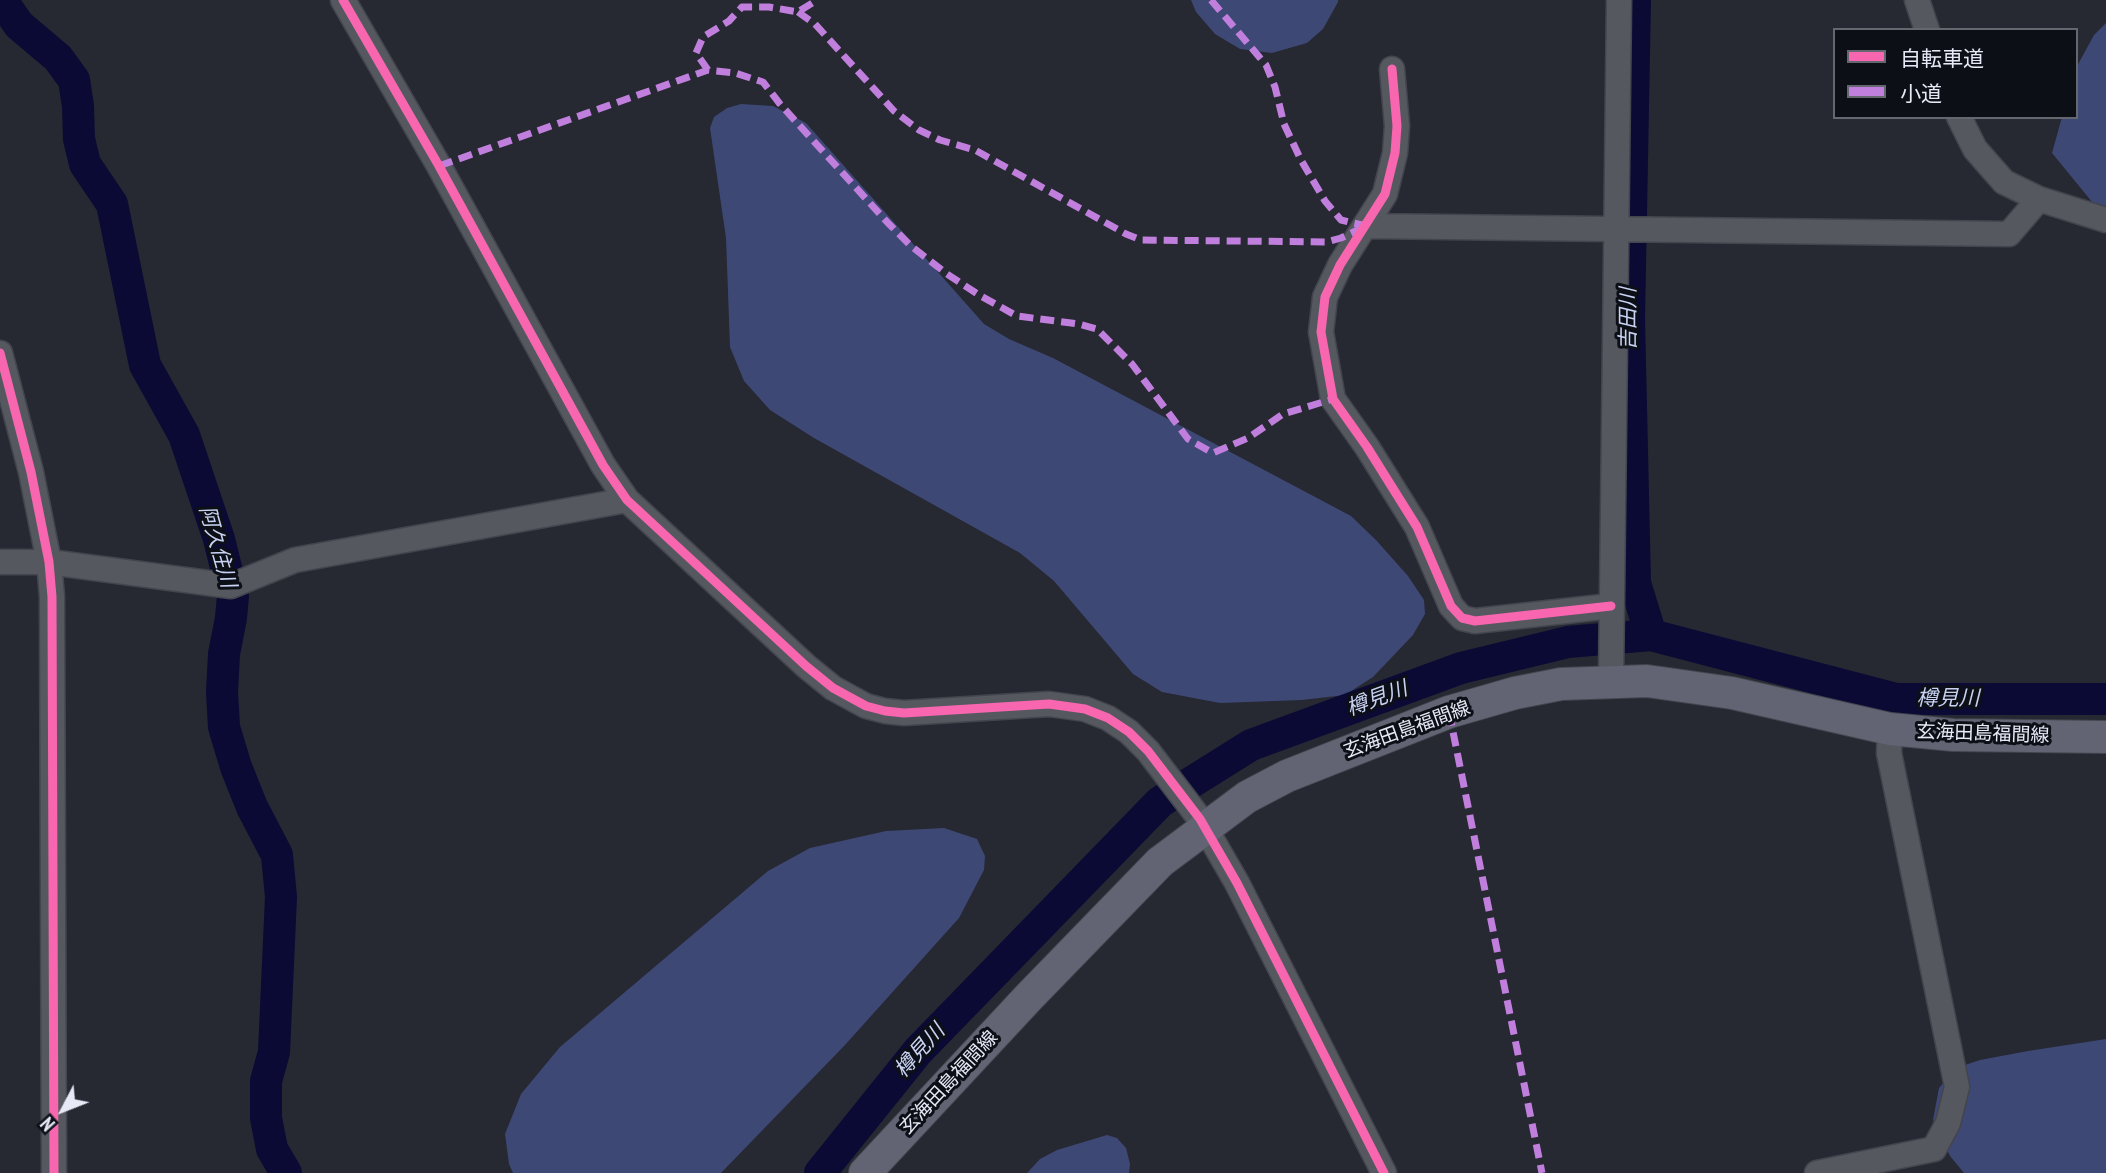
<!DOCTYPE html>
<meta charset="utf-8">
<style>
body{margin:0}
#map{position:relative;width:2106px;height:1173px;overflow:hidden;background:#262832;font-family:"PT Sans Narrow","Noto Sans JP",sans-serif}
canvas{display:block}
.legend{position:absolute;left:1833px;top:28px;width:245px;height:91px;box-sizing:border-box;background:#0d0f17;border:2px solid #646770;margin:0;padding:9px 12px;list-style:none;font-size:21px;color:#e7eaf6}
.legend li{display:flex;align-items:center;gap:14px;height:35px}
.legend b{width:35px;border:2px solid #646770}
.north{position:absolute;left:28px;top:1075px;width:70px;height:70px;-webkit-text-stroke:5px #0d0f17;paint-order:stroke;rotate:228deg;font-size:19px;font-weight:700;line-height:28px;text-align:center;color:#e7eaf6}
.north::after{content:'';display:block;margin:auto;width:24px;height:32px;background:#e7eaf6;clip-path:polygon(50% 0,100% 100%,50% 72%,0 100%)}
</style>
<div id="map">
<canvas width="2106" height="1173"></canvas>
<ul class="legend">
<li><b style="height:9px;background:#f766af"></b>自転車道</li>
<li><b style="height:9px;background:#c07fdc"></b>小道</li>
</ul>
<div class="north">N</div>
</div>
<script>
const c = document.querySelector('canvas').getContext('2d');
c.lineJoin = 'round';
function fillPath(path, color) { c.fillStyle = color; c.fill(path, 'evenodd'); }
const poly = rows => new Path2D(rows.map(r => 'M' + r).join(''));
function trace(path, color, width, dash) { c.strokeStyle = color; c.lineWidth = width; c.lineCap = dash ? 'butt' : 'round'; c.setLineDash(dash || []); c.stroke(path); }
function write(font, color, halo, rows, align = 'center') {
  c.font = font + ' "PT Sans Narrow","Noto Sans JP",sans-serif'; c.lineWidth = 6; c.setLineDash([]); c.textBaseline = 'middle'; c.strokeStyle = halo; c.fillStyle = color; for (const [text, x, y, turn = 0] of rows) {
    c.save(); c.translate(x, y); c.rotate((+turn || 0) * Math.PI / 180); c.textAlign = isNaN(turn) ? turn : align; if (halo) c.strokeText(text, 0, 0); c.fillText(text, 0, 0); c.restore();
  }
}
fillPath(poly([
 [1191,0,1338,0,1338,2,1323,29,1307,43,1272,53,1240,49,1215,34,1196,12],
 [2106,23,2106,219,2052,153,2062,117,2076,117,2076,68,2094,35],
 [741,104,773,106,806,123,984,324,1009,339,1053,358,1351,516,1376,540,1408,576,1424,600,1425,614,1413,635,1373,677,1345,695,1302,700,1220,703,1162,692,1133,674,1054,581,1020,553,814,438,770,410,744,381,730,347,726,238,710,128,714,117,727,108],
 [944,828,977,839,985,856,984,870,959,918,845,1045,721,1173,513,1173,509,1164,505,1134,521,1094,560,1047,768,871,810,848,886,831],
 [2106,1039,2106,1173,1964,1173,1950,1156,1933,1120,1939,1088,1956,1068,1980,1060,2028,1051],
 [1107,1135,1117,1138,1126,1148,1130,1164,1129,1173,1027,1173,1040,1159,1057,1150]
]), '#3e4875');
trace(poly([
 [4,0,5,5,19,25,58,58,74,80,78,106,79,139,85,164,112,204,145,365,184,435,219,539,233,596,231,618,224,654,222,692,224,727,236,767,252,807,277,855,281,897,274,1052,266,1081,266,1118,272,1149,286,1173],
 [1635,0,1629,319,1635,583,1651,635],
 [820,1173,918,1051,1160,802,1251,745,1461,668,1568,642,1651,635,1896,699,2106,699]
]), '#0a0a35', 32);
const minor = poly([
 [343,0,439,166,603,465,627,500,806,666,833,688,866,706,885,711,904,713,1049,704,1085,709,1108,718,1129,732,1148,751,1200,819,1237,883,1384,1173],
 [1917,0,1927,30],
 [1392,69,1397,126,1395,153,1385,194,1340,265,1325,297,1321,332,1333,399,1367,447,1417,527,1451,606,1462,618,1475,621,1611,606],
 [1959,117,1975,149,2004,182,2039,199,2106,220],
 [1366,226,2009,234,2039,199],
 [0,353,31,472,49,562,52,597,54,1173],
 [0,562,49,562,231,586,295,560,627,500],
 [1611,681,1619,0],
 [1817,1173,1934,1149,1948,1123,1957,1087,1889,753,1890,729]
]);
const major = poly([
 [865,1173,1028,998,1160,862,1247,797,1287,776,1449,712,1515,693,1561,684,1647,681,1732,693,1890,729,1953,735,2106,737]
]);
trace(minor, '#43454e', 27);
trace(major, '#43454e', 34);
trace(minor, '#56585f', 24);
trace(major, '#626473', 32);
trace(poly([
 [1211,0,1266,65,1275,87,1284,124,1301,160,1325,201,1341,220,1366,226],
 [798,12,815,24,894,111,919,130,940,140,975,150,1126,234,1141,240,1327,242,1341,238,1360,229],
 [708,70,696,53,703,37,729,21,742,7,769,7,798,12,817,0],
 [439,166,708,70,735,73,763,82,780,104,888,223,911,246,947,274,979,295,1017,316,1079,324,1097,329,1132,364,1188,439,1213,453,1248,438,1283,414,1333,399],
 [1449,712,1542,1173]
]), '#c07fdc', 7, [14, 7]);
trace(poly([
 [343,0,439,166,603,465,627,500,806,666,833,688,866,706,885,711,904,713,1049,704,1085,709,1108,718,1129,732,1148,751,1200,819,1237,883,1384,1173],
 [1392,69,1397,126,1395,153,1385,194,1340,265,1325,297,1321,332,1333,399,1367,447,1417,527,1451,606,1462,618,1475,621,1611,606],
 [0,353,31,472,49,562,52,597,54,1173]
]), '#f766af', 9);
write('19px', '#e7eaf6', '#0d0f17', [
 ["玄海田島福間線",1407,730,-20],
 ["玄海田島福間線",1983,734,2],
 ["玄海田島福間線",949,1083,-47]
]);
write('italic 21px', '#c8d2f2', '#0d0f17', [
 ["吉田川",1629,319,-90],
 ["阿久住川",217,547,74],
 ["樽見川",1377,699,-20],
 ["樽見川",1948,699],
 ["樽見川",920,1051,-48]
]);
</script>
